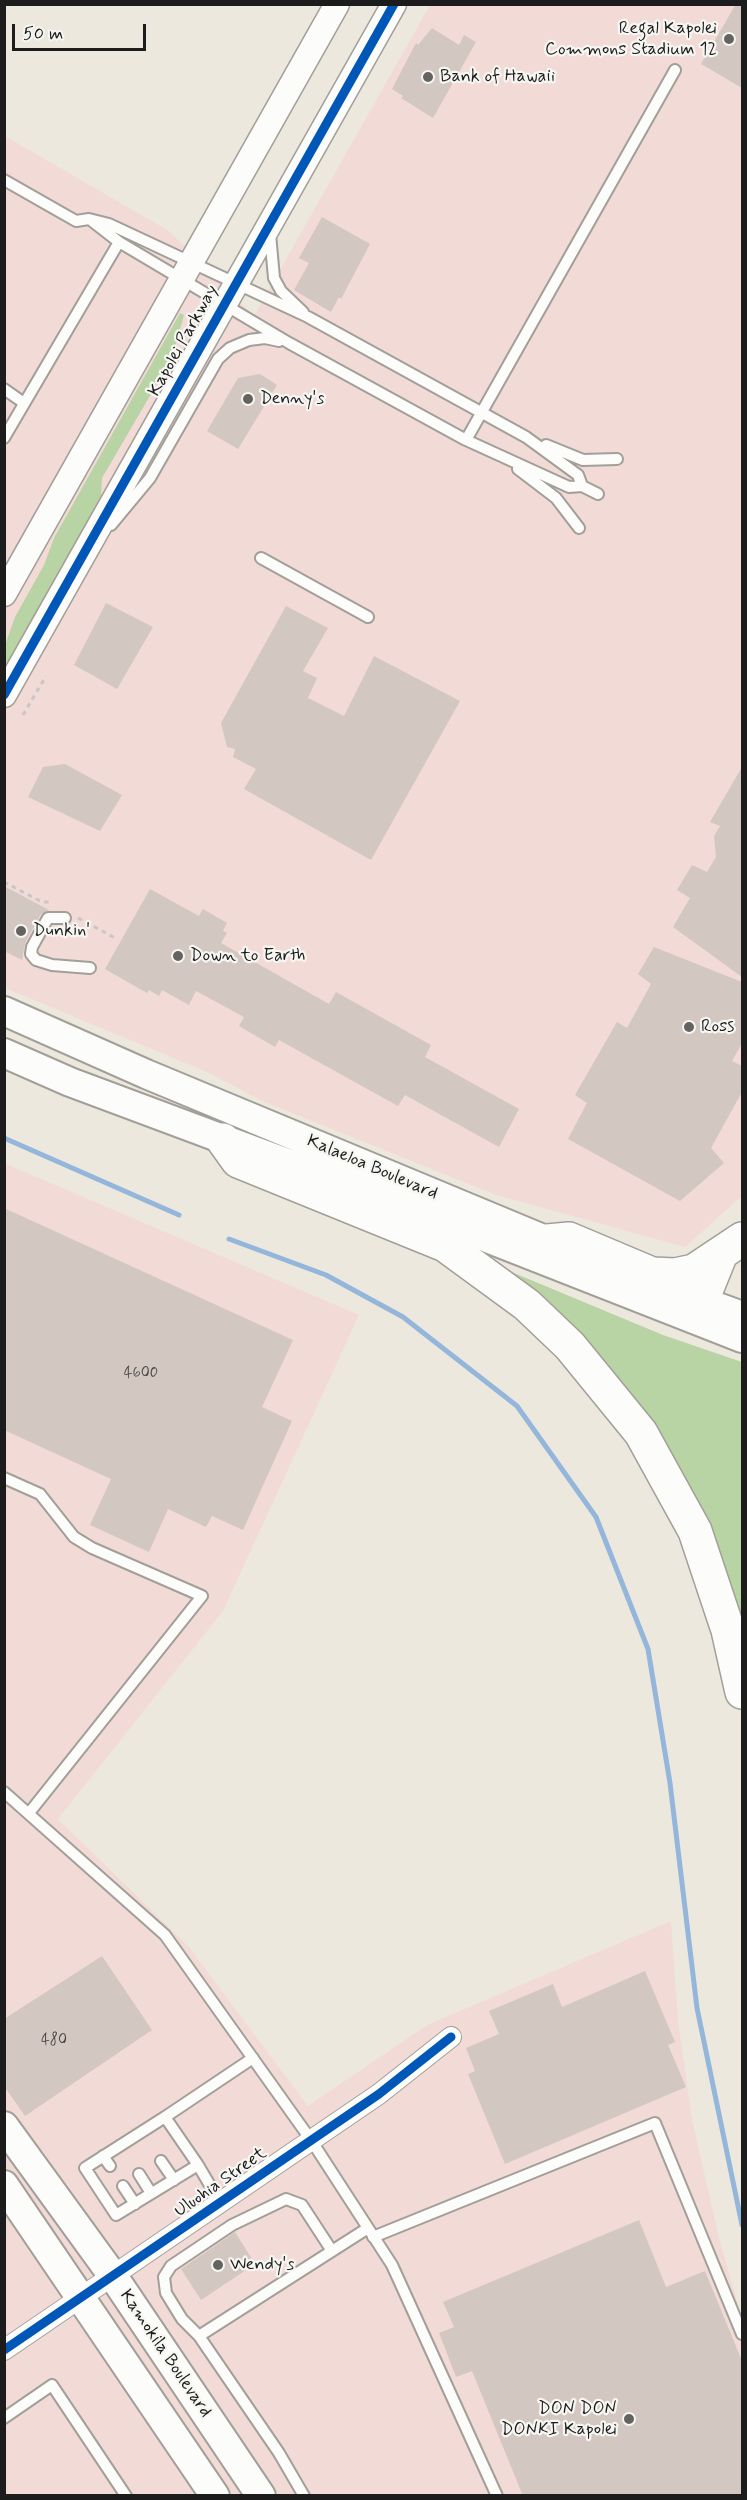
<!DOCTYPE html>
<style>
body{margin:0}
#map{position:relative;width:747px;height:2500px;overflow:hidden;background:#ede8de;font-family:Mynerve,sans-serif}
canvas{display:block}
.frame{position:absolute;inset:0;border:6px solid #1c1c1c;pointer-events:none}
.scale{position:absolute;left:12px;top:24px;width:134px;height:27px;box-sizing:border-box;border:3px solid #1c1c1c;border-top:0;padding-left:8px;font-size:18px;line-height:21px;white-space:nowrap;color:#1c1c1c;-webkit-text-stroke:4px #f6f6f2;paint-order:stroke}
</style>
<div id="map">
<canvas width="747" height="2500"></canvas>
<div class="frame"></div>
<div class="scale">50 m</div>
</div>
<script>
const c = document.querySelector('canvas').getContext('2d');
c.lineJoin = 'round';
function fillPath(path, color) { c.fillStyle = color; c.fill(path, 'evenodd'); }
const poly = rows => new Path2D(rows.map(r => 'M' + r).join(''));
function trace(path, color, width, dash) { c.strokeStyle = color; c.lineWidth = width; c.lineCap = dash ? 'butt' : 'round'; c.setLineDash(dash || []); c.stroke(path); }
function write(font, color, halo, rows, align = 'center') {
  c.font = font + ' Mynerve,sans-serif'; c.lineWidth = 4.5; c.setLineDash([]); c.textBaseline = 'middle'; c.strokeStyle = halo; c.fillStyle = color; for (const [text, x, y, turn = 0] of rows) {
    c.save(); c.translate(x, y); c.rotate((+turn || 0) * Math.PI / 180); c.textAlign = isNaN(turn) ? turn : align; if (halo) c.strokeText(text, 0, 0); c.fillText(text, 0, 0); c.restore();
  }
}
fillPath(poly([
 [430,5,742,5,742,1196,685,1247,496,1195,262,1101,207,1072,5,988,5,136,169,231,254,316],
 [4,1163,359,1315,223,1611,58,1819,188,1946,308,2106,427,2025,671,1921,678,2021,692,2119,719,2238,742,2319,742,2495,5,2495]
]), '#f2dad7');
fillPath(poly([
 [180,313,184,315,172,358,102,478,101,497,5,668,5,645,15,617,44,565,54,538],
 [478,1258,663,1335,742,1362,742,1678,688,1506]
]), '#b9d4a4');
trace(poly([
 [4,1138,179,1215],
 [229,1239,326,1275,403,1317,517,1406,596,1517,648,1649,670,1783,697,2008,742,2225]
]), '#95b6db', 5);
fillPath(poly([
 [736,4,742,4,742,88,701,64],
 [432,28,459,45,464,35,476,42,433,118,401,98,403,96,392,89,416,43,418,45],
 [322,217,370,244,341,299,339,297,331,312,294,290,309,263,299,258],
 [260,374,277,385,238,449,207,431,238,378],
 [106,603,153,627,117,689,74,665],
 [286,606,328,628,303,671,317,678,308,698,344,716,374,656,460,701,371,860,244,789,256,769,233,757,235,749,227,747,221,723],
 [65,764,122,795,100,831,28,797,43,767],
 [742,767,742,977,673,927,690,898,677,890,692,865,707,872,716,857,714,836,720,826,710,822],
 [4,886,49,910,41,914,25,943,22,960,4,951],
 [150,889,199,916,203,909,227,923,223,931,227,933,221,943,329,1004,336,992,431,1045,425,1057,519,1109,499,1147,405,1095,398,1106,279,1040,275,1047,239,1026,244,1017,196,991,189,1005,162,990,159,996,149,990,147,993,105,969],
 [654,947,742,982,742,1043,732,1061,742,1066,742,1092,711,1148,724,1163,680,1201,568,1139,587,1103,575,1095,617,1022,627,1028,651,984,638,974],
 [4,1208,293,1340,262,1407,292,1421,243,1530,212,1516,206,1527,168,1509,149,1552,90,1525,111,1479,4,1430],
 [102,1956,152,2030,25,2116,4,2086,4,2019],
 [645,1971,675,2042,668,2045,686,2087,505,2164,468,2074,475,2071,466,2048,499,2034,489,2011,553,1984,562,2007],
 [639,2220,666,2287,705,2271,742,2361,742,2496,523,2496,472,2371,456,2377,439,2333,454,2327,443,2302],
 [235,2232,255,2264,201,2300,181,2269]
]), '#d3c7c1');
const service = poly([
 [4,180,76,221,89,219,109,224,308,317,526,437,578,475,582,486],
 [92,221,119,242,289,343,466,440,569,487,582,486,598,494],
 [270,234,274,278,281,291,303,312],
 [4,389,24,403],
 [4,438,119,242],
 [466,440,675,70],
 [546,445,583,460,617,459],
 [518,469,556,498,579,528],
 [111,525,150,478,218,359,230,348,249,340,265,338,279,341],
 [261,558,368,617],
 [65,918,48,918,32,947,31,954,36,960,52,965,90,968],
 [4,1478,40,1494,74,1537,92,1548,202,1596,29,1813],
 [4,1792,165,1935,311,2140,392,2265,497,2496],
 [165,2117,253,2058],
 [103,2156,110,2166],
 [161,2161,174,2180],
 [198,2165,116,2215,85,2168,165,2117,198,2165,221,2204],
 [139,2174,151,2193],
 [123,2186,135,2204],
 [373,2237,655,2123,742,2334],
 [199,2336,368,2228],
 [4,2418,52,2385,126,2496],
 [304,2496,279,2453,199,2336,182,2319,166,2293,164,2277,171,2266,232,2225,286,2199,302,2205,332,2251]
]);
const minor = poly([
 [4,2350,379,2094,451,2037]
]);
const tertiary = poly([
 [4,594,337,4],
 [4,695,394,4]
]);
const secondary = poly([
 [4,1011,146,1074,567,1249],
 [4,1053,70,1082,464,1229,742,1338],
 [638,1278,742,1316],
 [4,2126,113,2276,261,2496],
 [4,2185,215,2496]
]);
const motorway = poly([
 [223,1140,238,1161,445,1245,527,1305,570,1346,641,1433,695,1531,728,1630,742,1692],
 [547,1241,569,1239,652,1274,675,1275,694,1271,742,1239],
 [701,1303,720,1256]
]);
trace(service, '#a29f99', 14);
trace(minor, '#a29f99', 22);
trace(tertiary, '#a29f99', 27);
trace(secondary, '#a29f99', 32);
trace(motorway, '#a29f99', 36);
trace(poly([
 [23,715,46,676],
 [4,882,42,902,49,902],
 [78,918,117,939],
 [4,2494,6,2496]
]), '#c8c7c4', 3, [4.5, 4.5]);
trace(service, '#fcfcfa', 10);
trace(minor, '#fcfcfa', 20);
trace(tertiary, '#fcfcfa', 24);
trace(secondary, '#fcfcfa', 28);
trace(motorway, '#fcfcfa', 33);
trace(poly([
 [4,695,394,4],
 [4,2350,379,2094,451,2037]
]), '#0057b8', 9);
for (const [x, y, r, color] of [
 [729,39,6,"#656360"],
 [428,77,6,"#656360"],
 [248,399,6,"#656360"],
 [21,931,6,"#656360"],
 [178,956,6,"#656360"],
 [689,1027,6,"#656360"],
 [218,2265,6,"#656360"],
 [629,2419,6,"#656360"]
]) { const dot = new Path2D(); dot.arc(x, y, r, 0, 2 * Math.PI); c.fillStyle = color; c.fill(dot); trace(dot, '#f6f6f2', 2); }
write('15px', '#4a4745', null, [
 ["4600",141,1374],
 ["480",54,2041]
]);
write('18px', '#1c1c1c', '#f6f6f2', [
 ["Regal Kapolei",717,29,"right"],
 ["Commons Stadium 12",717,50,"right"],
 ["Bank of Hawaii",440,77],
 ["Denny's",260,399],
 ["Dunkin'",33,931],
 ["Down to Earth",190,956],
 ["Ross",701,1027],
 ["Wendy's",230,2265],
 ["DON DON",617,2409,"right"],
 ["DONKI Kapolei",617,2430,"right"]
], 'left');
write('18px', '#1c1c1c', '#f6f6f2', [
 ["Kapolei Parkway",184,341,-61],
 ["Kalaeloa Boulevard",372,1168,23],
 ["Uluohia Street",221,2183,-35],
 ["Kamokila Boulevard",165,2354,56]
]);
</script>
